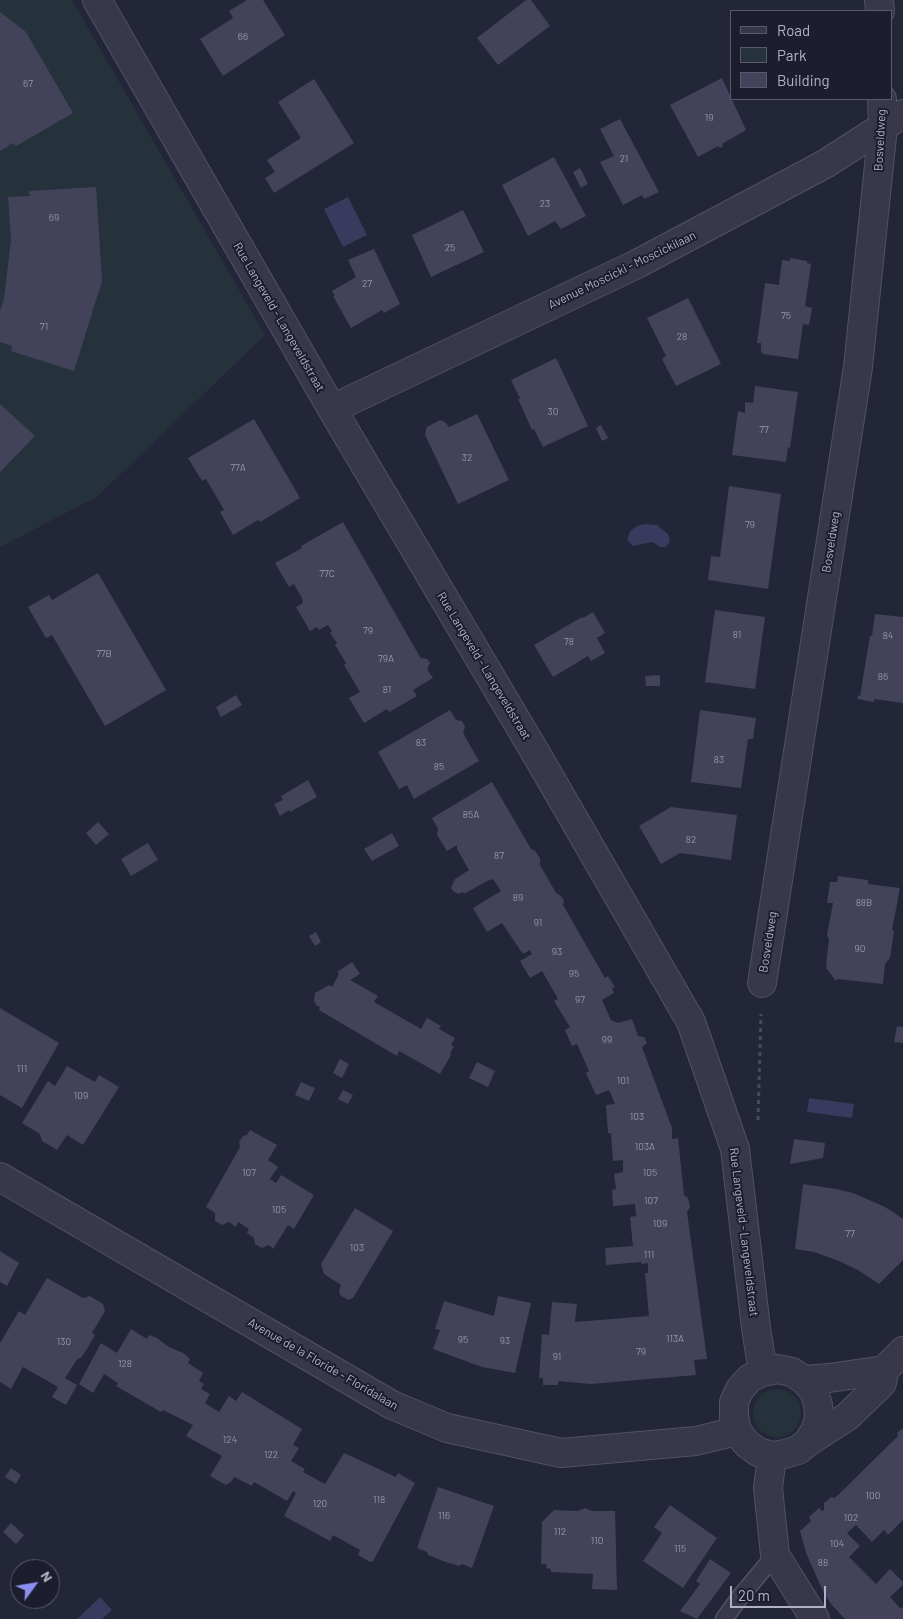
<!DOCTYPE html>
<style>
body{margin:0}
#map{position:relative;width:903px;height:1619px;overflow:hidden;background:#232538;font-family:Barlow,sans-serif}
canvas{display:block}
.legend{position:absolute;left:730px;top:10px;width:162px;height:90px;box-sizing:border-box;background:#1c1d2e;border:1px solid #58596a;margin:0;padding:6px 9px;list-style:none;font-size:15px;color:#b2b2c5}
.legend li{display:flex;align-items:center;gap:10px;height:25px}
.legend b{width:25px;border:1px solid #58596a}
.north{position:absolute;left:10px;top:1559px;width:50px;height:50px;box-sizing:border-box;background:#1c1d2e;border:1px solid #58596a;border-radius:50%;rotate:58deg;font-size:14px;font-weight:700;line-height:20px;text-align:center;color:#b2b2c5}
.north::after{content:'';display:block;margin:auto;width:18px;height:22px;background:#8c8ff0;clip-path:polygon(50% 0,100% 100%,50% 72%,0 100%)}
.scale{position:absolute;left:730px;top:1586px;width:96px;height:22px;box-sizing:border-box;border:2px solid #b2b2c5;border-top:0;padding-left:6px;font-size:15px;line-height:18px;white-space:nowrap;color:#b2b2c5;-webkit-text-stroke:4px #1c1d2e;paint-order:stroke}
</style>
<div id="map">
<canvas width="903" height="1619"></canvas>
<ul class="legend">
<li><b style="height:6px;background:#373849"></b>Road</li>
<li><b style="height:14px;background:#26323b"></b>Park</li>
<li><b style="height:14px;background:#42435b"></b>Building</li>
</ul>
<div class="north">N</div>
<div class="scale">20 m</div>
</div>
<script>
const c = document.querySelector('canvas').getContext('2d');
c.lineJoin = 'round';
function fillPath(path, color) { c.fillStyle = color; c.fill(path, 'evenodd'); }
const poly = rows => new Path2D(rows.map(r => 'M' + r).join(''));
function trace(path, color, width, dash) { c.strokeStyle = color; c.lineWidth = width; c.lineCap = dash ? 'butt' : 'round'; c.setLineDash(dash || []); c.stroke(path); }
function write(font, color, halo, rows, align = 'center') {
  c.font = font + ' Barlow,sans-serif'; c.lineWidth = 4; c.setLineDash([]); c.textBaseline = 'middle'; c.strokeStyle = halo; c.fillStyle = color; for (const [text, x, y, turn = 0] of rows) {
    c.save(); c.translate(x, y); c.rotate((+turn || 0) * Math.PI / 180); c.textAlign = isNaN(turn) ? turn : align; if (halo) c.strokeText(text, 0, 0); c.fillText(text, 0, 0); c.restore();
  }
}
fillPath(poly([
 [0,0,72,0,265,335,97,497,0,547],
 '753 1413a24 24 0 1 1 48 0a24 24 0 1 1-48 0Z'
]), '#26323b');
fillPath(poly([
 [348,197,367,235,343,247,324,209],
 [645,524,657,525,668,534,670,542,666,547,660,547,652,542,633,546,627,540,630,531,637,526],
 [809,1098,854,1104,852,1118,807,1112],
 [100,1597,112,1610,102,1619,77,1619]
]), '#383a5e');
fillPath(poly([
 [247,0,263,0,285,35,223,76,200,39,233,18,229,11],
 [526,0,531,0,550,26,498,65,477,38],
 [0,12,26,32,73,113,16,146,13,143,0,151],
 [722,78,746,130,722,144,723,146,720,148,718,146,698,157,670,105],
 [314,79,354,143,274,193,265,178,275,172,267,160,301,138,278,102],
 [620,119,659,192,644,199,642,195,623,205,600,162,614,156,600,129],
 [554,157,586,216,561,229,555,221,528,236,502,185],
 [580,168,588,184,581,188,573,172],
 [96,187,102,281,74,371,11,351,12,346,0,342,0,311,4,299,11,239,8,197,30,196,29,191],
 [463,210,484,252,431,277,412,235],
 [374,249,400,304,384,313,382,310,351,328,333,296,335,296,332,291,356,277,348,260],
 [790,258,807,261,807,263,811,264,805,306,812,308,809,325,803,324,798,359,763,354,761,351,761,343,757,343,765,283,779,285,782,260,790,261],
 [688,298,721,364,676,386,662,359,666,356,647,318],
 [556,358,588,426,543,447,534,429,532,430,518,399,520,398,511,380],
 [755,386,798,392,790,448,788,447,786,462,732,455,738,411,745,413,745,402,753,403],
 [0,404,35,436,0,472],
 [477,414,509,480,458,504,425,435,426,430,427,427,440,420,445,422,449,427],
 [254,419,300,498,260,522,258,520,233,535,220,512,224,510,206,479,202,481,188,458],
 [601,425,608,438,602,441,596,428],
 [729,486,781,494,768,589,708,580,711,556,720,557],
 [343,522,420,657,421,658,427,659,430,663,427,669,433,678,413,690,417,696,389,712,387,709,364,723,349,698,360,692,344,665,346,663,335,645,337,643,330,633,332,631,328,625,319,630,317,627,310,631,296,607,303,603,302,598,294,584,289,587,275,563,302,548,301,546],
 [98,573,166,690,105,726,52,635,46,638,28,607,49,595,52,600],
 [715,610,765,617,755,689,705,682],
 [593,612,605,633,597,638,605,653,591,661,588,656,553,677,534,645,582,617,583,618],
 [875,614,903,617,903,703,874,699,874,702,857,699,858,695,860,696,870,636,872,636],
 [660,675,660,686,646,686,645,676],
 [236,695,242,705,221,717,216,707],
 [450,710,456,720,462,721,465,727,463,733,479,761,414,799,407,785,399,789,378,752],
 [700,710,756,718,753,739,748,739,741,788,691,782],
 [308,780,317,797,290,812,289,810,280,816,274,804,283,800,281,796],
 [492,782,531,849,535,851,540,858,540,865,556,893,561,896,564,901,563,905,605,978,608,976,615,987,612,988,614,993,602,1000,611,1020,618,1023,632,1019,638,1036,644,1037,647,1043,642,1047,672,1128,672,1139,678,1138,684,1195,688,1198,690,1207,687,1212,707,1359,694,1360,696,1375,591,1384,558,1381,558,1385,543,1385,543,1378,539,1378,542,1334,549,1335,552,1302,577,1304,575,1322,649,1316,645,1273,648,1273,648,1263,642,1264,641,1262,606,1265,605,1248,633,1246,630,1217,636,1216,635,1204,613,1206,612,1190,616,1189,614,1174,623,1172,623,1160,613,1161,611,1133,608,1133,606,1105,615,1104,609,1090,596,1095,586,1073,589,1071,577,1044,572,1046,565,1030,570,1027,554,1001,558,999,542,971,530,978,520,961,532,954,530,950,523,954,502,923,487,932,473,908,501,891,493,879,487,881,464,894,463,892,459,894,454,892,451,888,455,879,469,870,457,849,457,845,447,851,437,835,438,829,432,818],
 [671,807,737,815,731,860,680,853,661,864,639,826],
 [98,822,109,834,96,845,86,833],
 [392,833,399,846,372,861,364,849],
 [148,843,158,860,131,876,121,859],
 [838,876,868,880,868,884,900,888,892,930,894,931,890,958,885,964,883,984,838,979,836,981,826,968,827,967,826,965,829,939,827,935,833,903,827,903,830,882,837,882],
 [316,932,321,942,315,946,309,936],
 [352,962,360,974,350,980,378,996,374,1002,421,1029,427,1018,441,1026,439,1029,455,1038,451,1045,454,1046,450,1054,451,1055,440,1074,399,1051,397,1056,319,1010,320,1007,316,1005,314,1000,315,993,329,985,332,987,339,974,337,972],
 [0,1008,59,1043,22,1108,0,1095],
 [897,1026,903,1027,903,1043,894,1042],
 [340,1059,349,1064,342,1078,333,1073],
 [477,1062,495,1071,488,1087,469,1078],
 [67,1066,95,1082,99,1075,119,1087,83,1145,67,1135,57,1150,42,1141,40,1134,22,1123,48,1081,55,1086],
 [301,1082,315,1088,309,1101,295,1095],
 [343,1090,353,1095,348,1104,338,1099],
 [250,1130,277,1145,268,1160,278,1167,270,1179,276,1183,281,1175,314,1195,294,1229,288,1225,273,1249,269,1245,262,1248,255,1244,254,1238,247,1233,249,1229,238,1222,236,1227,229,1222,222,1225,215,1221,215,1213,206,1207,240,1147,239,1142,243,1136,247,1135],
 [794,1139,825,1143,823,1158,790,1164],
 [803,1184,836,1189,853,1193,885,1207,899,1216,903,1219,903,1260,879,1284,858,1270,839,1261,814,1252,795,1249],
 [355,1208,393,1231,353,1298,348,1300,340,1295,339,1290,341,1285,324,1274,321,1264],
 [0,1251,19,1263,7,1286,0,1282],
 [47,1278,83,1298,90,1296,103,1304,105,1311,92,1333,95,1335,87,1349,80,1359,78,1358,65,1378,77,1385,66,1405,52,1397,58,1387,23,1367,11,1389,0,1382,0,1343,19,1311,25,1315],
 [498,1296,531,1303,515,1373,482,1367,433,1349,440,1330,435,1329,444,1301,494,1316],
 [131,1329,147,1339,149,1335,157,1338,169,1347,183,1353,190,1359,188,1363,203,1373,199,1381,204,1384,201,1389,210,1394,205,1403,219,1412,229,1396,236,1401,242,1392,302,1429,293,1445,299,1448,291,1461,305,1469,303,1472,325,1484,344,1453,396,1477,398,1473,415,1483,373,1561,370,1562,358,1555,360,1550,333,1535,330,1541,284,1516,296,1493,293,1491,287,1501,254,1482,252,1486,234,1477,231,1482,226,1485,210,1476,222,1456,186,1436,193,1425,163,1410,161,1412,116,1386,118,1383,104,1374,93,1393,79,1384,101,1343,117,1353],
 [903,1428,903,1520,888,1535,884,1530,872,1542,856,1525,847,1533,860,1546,849,1557,876,1584,890,1569,903,1582,903,1585,890,1597,901,1609,903,1606,903,1619,845,1619,831,1604,824,1593,806,1553,800,1531,811,1521,809,1517,819,1508,822,1511,824,1510,824,1503,831,1497,835,1498,898,1436,897,1433],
 [11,1468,21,1475,16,1484,5,1477],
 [438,1487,494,1506,472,1568,462,1564,459,1566,443,1561,428,1555,427,1552,417,1548],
 [670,1505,717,1538,683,1588,643,1561,662,1533,654,1527],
 [585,1508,592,1511,615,1511,617,1590,592,1589,593,1574,551,1572,551,1569,546,1568,547,1564,541,1564,542,1522,554,1510,578,1511],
 [11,1523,24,1535,16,1544,3,1532],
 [710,1559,731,1573,697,1619,680,1611,700,1584,696,1581]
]), '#42435b');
const lane = poly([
 [724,1619,740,1597,775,1555]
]);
const street = poly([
 [97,0,332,409,538,757,691,1022,735,1149,756,1328,763,1372],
 [879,0,880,11],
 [332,409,637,264,825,164,903,114],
 [762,983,858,367,883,127,882,99],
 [0,1177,392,1405,447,1428,561,1453,696,1441,737,1431],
 [804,1380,829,1378,884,1370,903,1351],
 [808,1442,815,1431,819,1418,818,1405,814,1391,804,1380,792,1372,777,1369,763,1372,750,1378,740,1389,734,1402,734,1417,737,1431,746,1443,758,1452,772,1456,785,1454,798,1450,808,1442,848,1416,882,1383,884,1370],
 [772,1456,768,1488,775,1555,815,1619]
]);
trace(lane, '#525264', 19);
trace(street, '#525264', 30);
trace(poly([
 [758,1120,761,1014]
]), '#434d57', 3, [4, 4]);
trace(lane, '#373849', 16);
trace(street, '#373849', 28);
write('10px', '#9696aa', null, [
 ["66",243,37],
 ["67",28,84],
 ["19",709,118],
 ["21",624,159],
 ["23",545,204],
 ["69",54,218],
 ["25",450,248],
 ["27",367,284],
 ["75",786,316],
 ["71",44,327],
 ["28",682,337],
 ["30",553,412],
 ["77",764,430],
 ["32",467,458],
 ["77A",238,468],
 ["79",750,525],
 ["77C",327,574],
 ["79",368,631],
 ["81",737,635],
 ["84",888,636],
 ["78",569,642],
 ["77B",104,654],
 ["79A",386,659],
 ["86",883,677],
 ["81",387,690],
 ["83",421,743],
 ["83",719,760],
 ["85",439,767],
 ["85A",471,815],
 ["82",691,840],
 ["87",499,856],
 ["89",518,898],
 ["88B",864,903],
 ["91",538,923],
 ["90",860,949],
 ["93",557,952],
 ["95",574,974],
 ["97",580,1000],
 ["99",607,1040],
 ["111",22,1069],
 ["101",623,1081],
 ["109",81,1096],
 ["103",637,1117],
 ["103A",645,1147],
 ["107",249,1173],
 ["105",650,1173],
 ["107",651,1201],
 ["105",279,1210],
 ["109",660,1224],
 ["77",850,1234],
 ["103",357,1248],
 ["111",649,1255],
 ["113A",675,1339],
 ["95",463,1340],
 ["93",505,1341],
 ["130",64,1342],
 ["79",641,1352],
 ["91",557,1357],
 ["128",125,1364],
 ["124",230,1440],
 ["122",271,1455],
 ["100",873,1496],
 ["118",379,1500],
 ["120",320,1504],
 ["116",444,1516],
 ["102",851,1518],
 ["112",560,1532],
 ["110",597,1541],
 ["104",837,1544],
 ["115",680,1549],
 ["88",823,1563]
]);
write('12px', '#b2b2c5', '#1c1d2e', [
 ["Bosveldweg",880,140,-87],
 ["Avenue Moscicki - Moscickilaan",622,270,-26],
 ["Rue Langeveld - Langeveldstraat",279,317,60],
 ["Bosveldweg",831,542,-81],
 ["Rue Langeveld - Langeveldstraat",484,666,59],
 ["Bosveldweg",768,942,-81],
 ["Rue Langeveld - Langeveldstraat",744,1232,83],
 ["Avenue de la Floride - Floridalaan",323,1364,30]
]);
</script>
